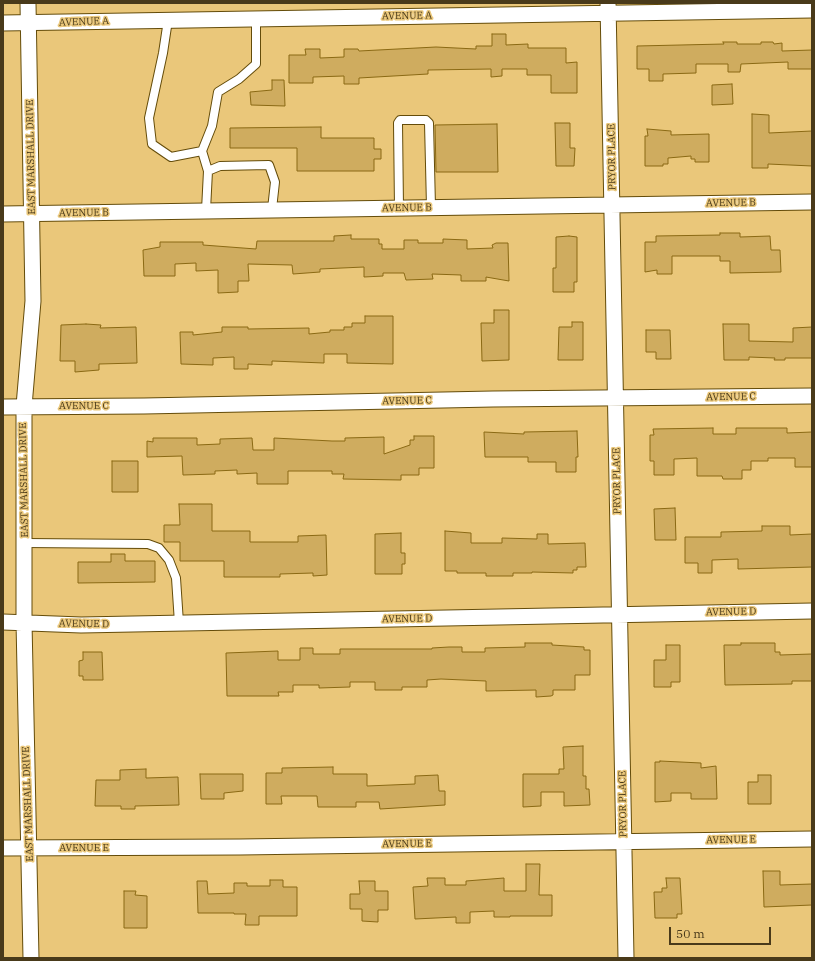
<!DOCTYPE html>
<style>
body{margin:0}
#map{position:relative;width:815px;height:961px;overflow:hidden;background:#eac77a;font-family:"IBM Plex Serif",serif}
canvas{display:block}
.frame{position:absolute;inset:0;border:4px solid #493a1a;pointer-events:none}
.scale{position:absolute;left:669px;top:927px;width:102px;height:18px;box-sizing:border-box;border:2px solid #493a1a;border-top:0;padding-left:5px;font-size:12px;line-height:14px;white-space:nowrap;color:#493a1a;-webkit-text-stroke:3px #eac77a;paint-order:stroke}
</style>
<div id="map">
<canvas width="815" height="961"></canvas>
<div class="frame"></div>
<div class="scale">50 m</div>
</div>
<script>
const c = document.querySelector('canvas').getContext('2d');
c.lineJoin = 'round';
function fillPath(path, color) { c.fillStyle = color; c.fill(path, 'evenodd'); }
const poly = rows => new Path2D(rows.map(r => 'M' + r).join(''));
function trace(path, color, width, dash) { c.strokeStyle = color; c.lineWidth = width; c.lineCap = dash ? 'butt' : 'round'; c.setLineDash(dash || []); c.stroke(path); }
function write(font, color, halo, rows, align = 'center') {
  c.font = font + ' "IBM Plex Serif",serif'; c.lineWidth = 3; c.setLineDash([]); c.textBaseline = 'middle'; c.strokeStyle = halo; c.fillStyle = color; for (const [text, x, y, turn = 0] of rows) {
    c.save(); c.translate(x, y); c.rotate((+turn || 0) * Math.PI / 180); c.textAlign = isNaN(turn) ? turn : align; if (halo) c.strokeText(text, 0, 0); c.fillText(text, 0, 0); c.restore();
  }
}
const building = poly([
 [492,34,506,34,506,45,528,44,528,48,566,48,566,63,577,62,577,93,551,93,551,75,527,75,527,69,502,69,502,76,491,77,491,69,428,70,428,74,359,78,359,84,344,84,344,76,313,77,313,83,289,83,289,55,306,55,305,49,320,49,320,58,344,57,344,49,358,49,359,51,436,47,476,49,476,46,492,46,492,34],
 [723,42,737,42,737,44,761,44,761,42,773,42,774,44,782,43,782,51,812,50,812,69,788,69,788,62,741,64,740,72,728,72,728,64,696,64,696,73,663,74,663,81,649,81,649,69,637,69,637,46,724,44,723,42],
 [272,80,284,80,285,106,251,105,250,92,272,90,272,80],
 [732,84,733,104,712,105,712,85,732,84],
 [752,114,769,115,769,133,812,131,812,166,768,164,768,168,752,168,752,114],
 [555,123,570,123,570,148,575,148,574,166,556,166,555,123],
 [497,124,498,172,436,172,435,125,497,124],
 [321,127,321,138,374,138,374,149,381,149,381,159,374,159,374,171,297,171,297,148,230,148,230,128,321,127],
 [647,129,671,131,671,135,709,134,709,162,695,162,695,159,691,159,691,156,668,158,668,164,663,164,663,166,645,166,645,136,648,136,647,129],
 [720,233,740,233,740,237,770,236,771,250,780,250,781,272,730,273,730,261,720,261,720,256,672,256,672,274,657,274,657,270,645,272,645,242,656,242,656,236,720,235,720,233],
 [351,235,351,239,379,239,379,244,382,244,382,249,404,249,404,240,418,240,418,243,443,243,443,239,467,240,467,249,493,248,492,245,496,243,508,243,509,281,486,277,486,281,461,281,461,275,432,274,433,279,406,280,404,273,383,273,383,276,364,277,364,267,320,269,320,272,293,274,292,265,248,264,249,281,238,281,238,292,218,293,218,270,196,271,196,263,175,264,175,276,144,276,143,250,160,247,160,242,203,242,203,245,256,249,257,241,334,241,334,236,351,235],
 [569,236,577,237,577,282,574,282,574,292,553,292,553,268,556,268,556,237,569,236],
 [494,310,509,310,509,360,482,361,481,323,494,323,494,310],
 [365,316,393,316,393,364,347,363,347,354,324,354,324,363,272,361,272,365,248,364,248,369,234,369,234,357,213,358,213,365,181,364,180,332,193,332,193,335,222,332,222,327,248,327,248,329,309,328,309,334,330,332,330,330,344,330,344,327,352,327,352,323,365,323,365,316],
 [572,322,583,322,583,360,558,360,559,327,572,327,572,322],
 [86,324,101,325,100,328,136,327,137,363,99,364,99,370,75,372,75,361,60,361,61,325,86,324],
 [723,324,749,324,749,341,793,342,793,328,812,327,812,358,785,358,785,360,774,360,775,358,749,357,749,360,724,360,723,324],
 [646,330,670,330,671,359,656,359,656,352,646,352,646,330],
 [713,428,713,434,736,434,736,428,787,428,787,433,812,432,812,467,795,467,795,458,768,458,768,461,751,461,751,470,742,470,742,479,723,479,722,476,697,476,697,458,674,459,674,475,654,475,654,461,650,461,650,435,654,435,653,429,713,428],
 [577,431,578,457,576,457,576,472,556,472,556,462,528,462,528,457,485,457,484,432,524,434,524,432,577,431],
 [414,436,434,436,434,468,419,468,419,475,401,475,401,480,343,479,344,474,332,474,332,471,288,471,288,484,257,484,257,473,237,474,237,470,215,471,215,474,183,475,182,456,147,457,147,441,153,442,153,438,197,438,197,445,220,444,220,439,252,438,253,450,274,450,274,438,332,441,345,441,345,438,384,437,384,454,410,445,410,440,414,440,414,436],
 [112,461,138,461,138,492,112,492,112,461],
 [179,504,212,504,212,531,250,531,250,542,298,542,298,536,326,535,327,575,313,576,313,573,280,574,280,577,224,577,224,561,180,561,180,542,164,542,164,525,180,525,179,504],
 [675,508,676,540,655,540,654,509,675,508],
 [762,526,790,526,790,535,812,534,812,567,738,569,738,559,712,560,712,573,698,573,698,563,685,563,685,537,721,537,721,532,762,531,762,526],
 [445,531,471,533,471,543,502,543,502,538,537,539,537,534,548,534,548,544,585,543,586,567,577,567,577,570,573,570,573,573,532,572,532,573,513,573,513,576,486,576,486,573,457,573,457,571,445,571,445,531],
 [401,533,401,553,405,553,405,564,402,564,402,574,375,574,375,534,401,533],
 [111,554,125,554,125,561,155,561,155,582,78,583,78,562,111,562,111,554],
 [525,643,552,643,552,645,584,647,584,650,590,650,590,675,575,675,575,690,553,690,553,695,551,696,536,697,536,690,486,691,486,681,441,679,427,680,427,687,402,687,402,690,375,690,375,682,350,682,350,687,319,688,319,685,293,685,293,692,278,692,279,696,227,696,226,653,278,651,278,660,300,660,300,648,313,648,313,654,340,654,340,649,432,649,432,648,449,647,462,647,462,652,485,652,485,648,525,647,525,643],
 [741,643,775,643,775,652,780,652,780,655,812,654,812,681,792,681,792,684,725,685,724,645,741,645,741,643],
 [666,645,680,645,680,682,671,682,671,687,654,687,654,660,666,660,666,645],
 [83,652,102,652,103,680,83,680,83,676,79,676,79,661,83,660,83,652],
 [583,746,583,776,586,776,586,789,589,789,590,805,564,806,564,792,541,792,541,806,523,807,523,774,559,774,559,769,564,769,563,747,583,746],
 [660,761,701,763,701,768,716,766,717,799,691,799,691,793,671,793,671,801,655,802,655,762,660,762,660,761],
 [333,767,333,774,367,774,367,786,415,784,415,776,438,775,439,791,445,791,445,805,380,809,379,802,356,802,356,807,318,807,317,796,281,796,282,804,266,804,266,773,282,773,282,768,333,767],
 [146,769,146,778,178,777,179,805,135,806,135,809,121,809,121,806,95,806,96,780,120,780,120,770,146,769],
 [200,774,243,774,243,791,224,793,224,799,201,799,200,774],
 [758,775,771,775,771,804,748,804,748,782,758,782,758,775],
 [526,864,540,864,539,895,552,895,552,916,510,916,510,917,494,917,494,911,470,912,470,923,456,923,456,917,415,919,413,887,428,886,427,878,445,878,445,885,466,885,466,881,504,878,504,891,526,891,526,864],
 [763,871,780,871,780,885,812,884,812,905,764,907,763,871],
 [666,878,680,878,682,914,677,914,677,918,655,918,654,892,662,892,662,888,667,888,666,878],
 [270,880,283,880,283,887,297,887,297,916,259,916,259,925,245,925,246,914,234,914,234,913,198,913,197,881,207,881,208,894,234,893,234,883,247,883,247,886,270,886,270,880],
 [359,881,375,881,375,891,388,891,388,910,378,910,378,922,362,921,362,909,350,909,350,894,360,894,359,881],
 [124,891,136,891,135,895,147,896,147,928,124,928,124,891]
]);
fillPath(building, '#cfac5f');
trace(building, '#8a6914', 1);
const service = poly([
 [168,20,163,53,149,118,152,144,171,157,202,151],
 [208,171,202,151,212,126,218,92,239,79,256,64,256,18],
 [399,208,398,123,400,120,426,120,429,123,431,207],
 [206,210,208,171,220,166,269,165,275,182,272,209],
 [25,543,148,544,159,548,169,560,176,578,179,623]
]);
const minor = poly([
 [28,3,33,301,24,406,24,622,31,958],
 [608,3,626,958],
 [3,23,812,10],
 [3,214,812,202],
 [3,407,144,406,493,399,812,396],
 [3,622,81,625,812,611],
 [3,848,240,847,812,839]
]);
trace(service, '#644c0a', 10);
trace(minor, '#644c0a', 17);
trace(service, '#fff', 8);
trace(minor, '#fff', 15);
write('10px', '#493a1a', '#eac77a', [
 ["AVENUE A",407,16,-1],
 ["AVENUE A",84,22,-2],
 ["EAST MARSHALL DRIVE",31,157,-91],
 ["PRYOR PLACE",612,157,-91],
 ["AVENUE B",731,203,-1],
 ["AVENUE B",407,208,-1],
 ["AVENUE B",84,213,-1],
 ["AVENUE C",731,397,-1],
 ["AVENUE C",407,401,-1],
 ["AVENUE C",84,406],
 ["EAST MARSHALL DRIVE",24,480,-91],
 ["PRYOR PLACE",617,481,-91],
 ["AVENUE D",731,612,-1],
 ["AVENUE D",407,619,-1],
 ["AVENUE D",84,624,1],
 ["EAST MARSHALL DRIVE",28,804,-92],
 ["PRYOR PLACE",623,804,-91],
 ["AVENUE E",731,840,-1],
 ["AVENUE E",407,844,-1],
 ["AVENUE E",84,848]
]);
</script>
